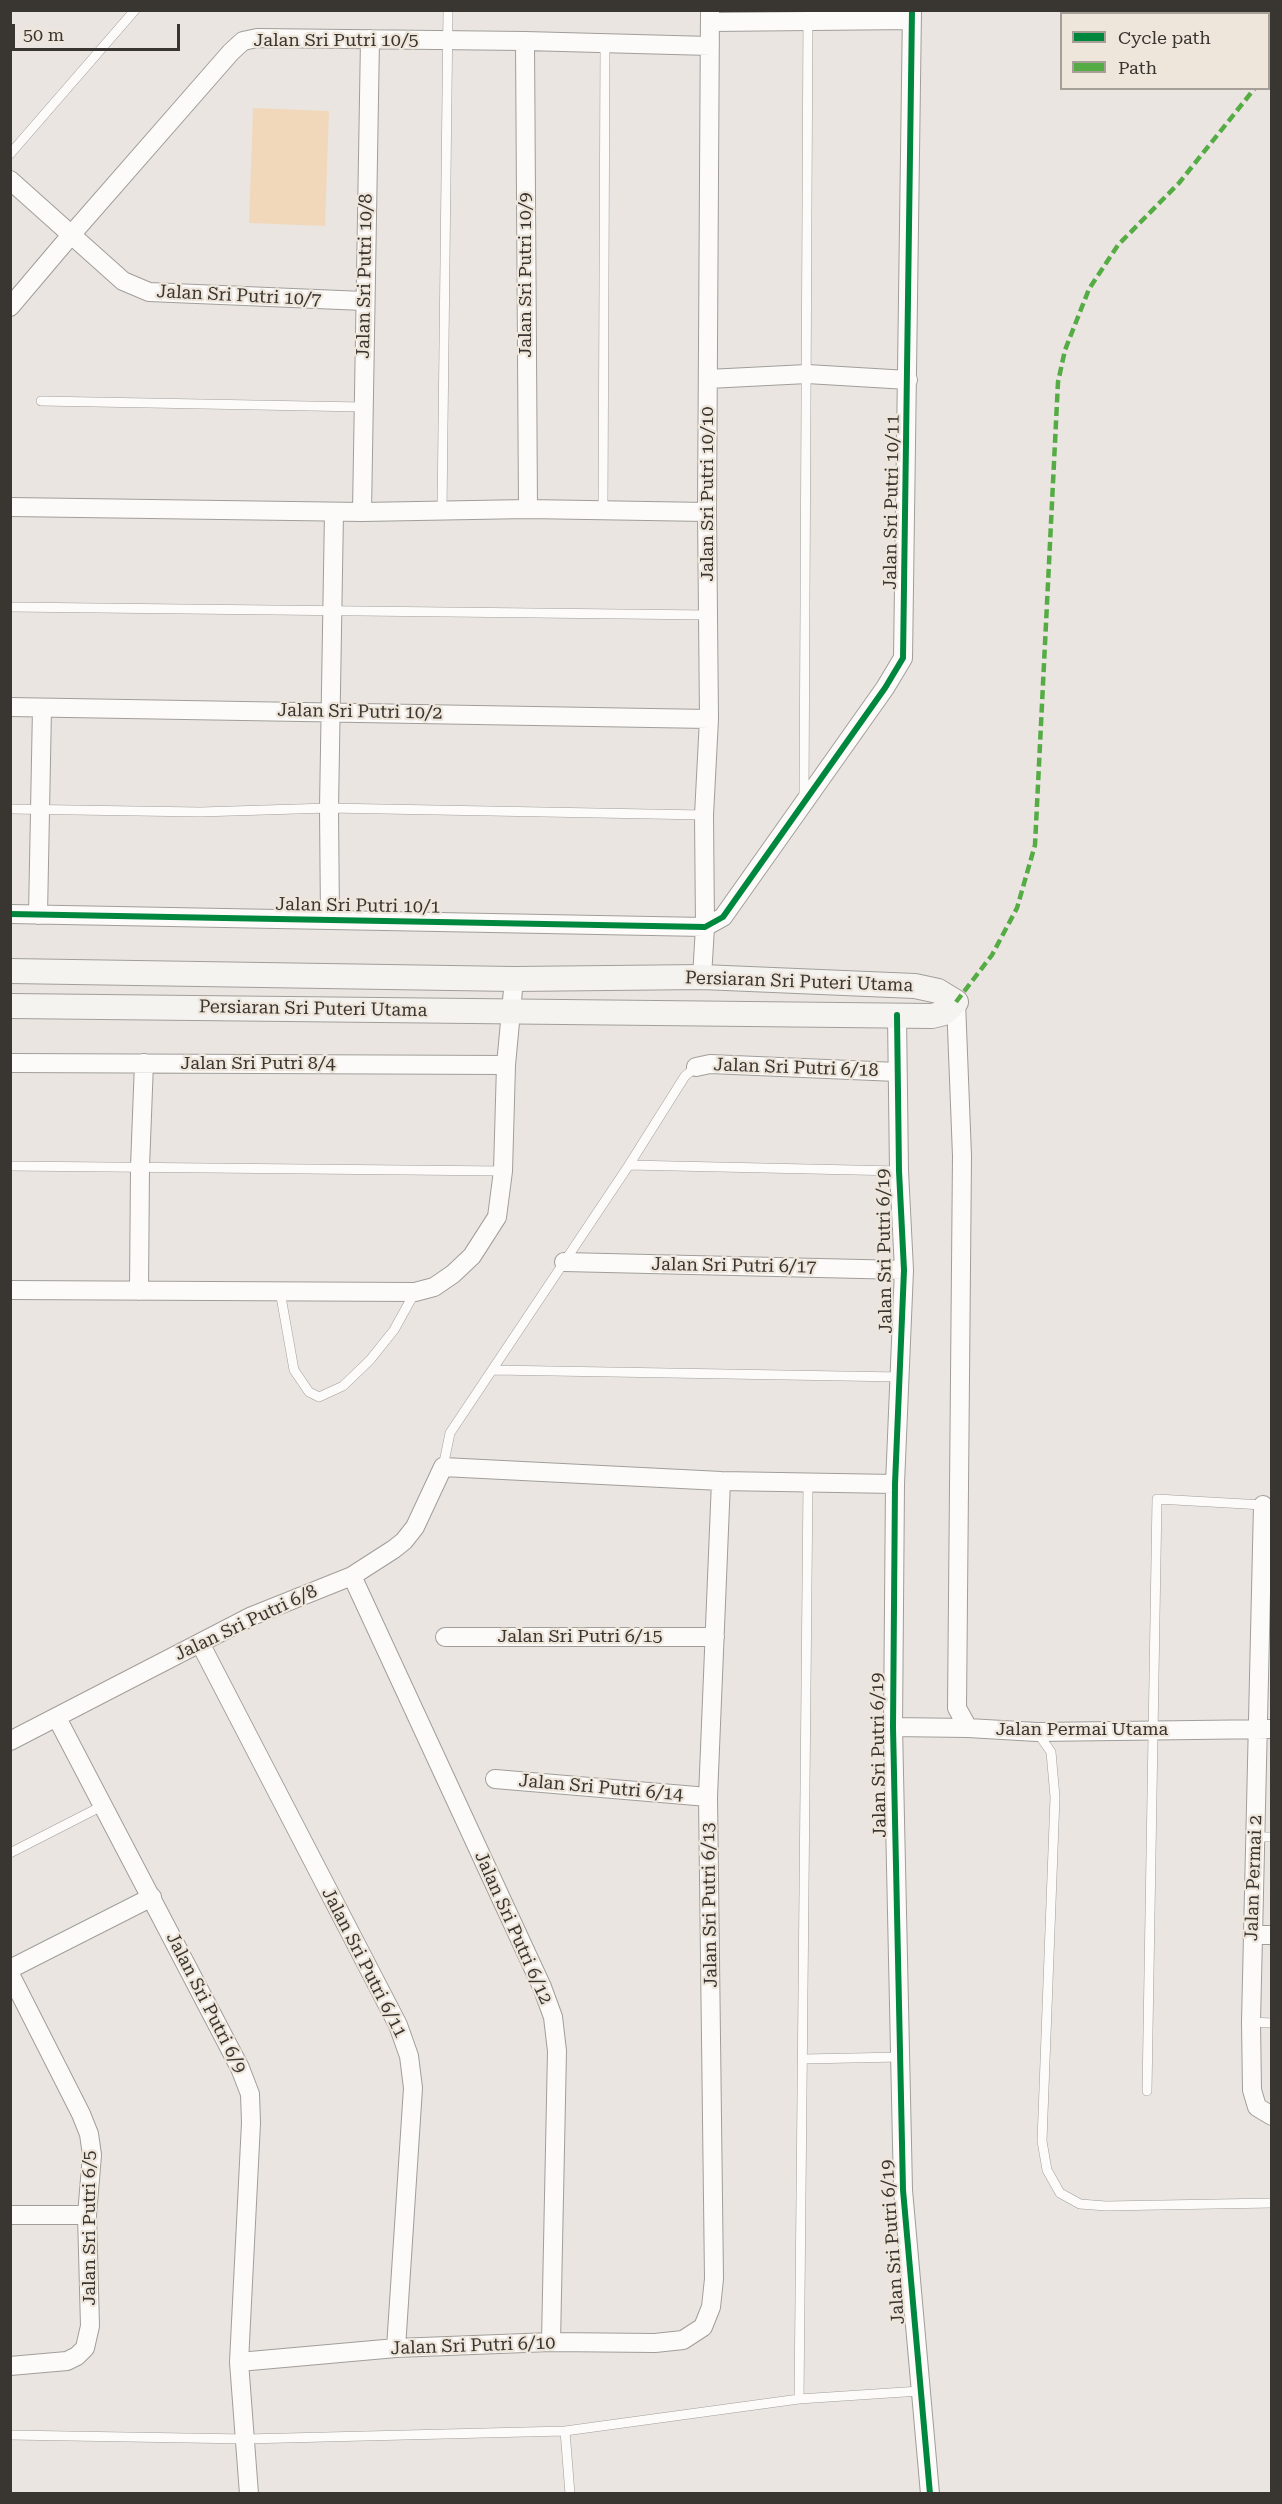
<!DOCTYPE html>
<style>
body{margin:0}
#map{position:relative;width:1282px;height:2504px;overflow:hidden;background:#eae5e0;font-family:"Roboto Serif",serif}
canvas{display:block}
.frame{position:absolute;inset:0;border:12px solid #393531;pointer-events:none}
.legend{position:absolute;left:1060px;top:12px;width:210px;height:78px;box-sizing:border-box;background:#efe6db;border:2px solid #a69f97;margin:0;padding:8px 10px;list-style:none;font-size:18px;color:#393531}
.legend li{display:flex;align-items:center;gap:12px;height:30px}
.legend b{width:30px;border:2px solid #a69f97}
.scale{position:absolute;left:12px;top:24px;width:168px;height:27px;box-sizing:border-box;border:3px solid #393531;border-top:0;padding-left:8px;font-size:18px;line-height:21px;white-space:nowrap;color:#393531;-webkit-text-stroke:4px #efe6db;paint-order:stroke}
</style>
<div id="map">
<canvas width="1282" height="2504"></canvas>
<div class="frame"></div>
<ul class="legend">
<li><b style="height:8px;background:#00873e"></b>Cycle path</li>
<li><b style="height:8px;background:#55ac45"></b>Path</li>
</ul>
<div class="scale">50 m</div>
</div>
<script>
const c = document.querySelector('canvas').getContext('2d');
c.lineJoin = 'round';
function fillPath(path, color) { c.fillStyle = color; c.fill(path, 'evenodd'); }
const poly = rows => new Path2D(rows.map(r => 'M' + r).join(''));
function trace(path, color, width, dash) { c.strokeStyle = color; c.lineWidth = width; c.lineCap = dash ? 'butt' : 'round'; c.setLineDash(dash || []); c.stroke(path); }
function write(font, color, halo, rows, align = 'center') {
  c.font = font + ' "Roboto Serif",serif'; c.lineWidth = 4.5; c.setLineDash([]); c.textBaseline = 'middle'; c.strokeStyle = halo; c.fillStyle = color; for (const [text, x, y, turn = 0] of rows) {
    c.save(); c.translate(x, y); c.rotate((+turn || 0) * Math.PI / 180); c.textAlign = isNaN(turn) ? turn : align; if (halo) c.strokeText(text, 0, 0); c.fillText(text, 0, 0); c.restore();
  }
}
fillPath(poly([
 [253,108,329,111,325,226,249,223]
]), '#f2d8ba');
const lane = poly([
 [10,154,135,10],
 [41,401,363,407],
 [603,510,605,43],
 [442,511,448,10],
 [10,607,709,615],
 [804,799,808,10],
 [10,809,200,812,329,808,704,815],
 [629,1165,899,1171],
 [10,1166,503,1171],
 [280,1291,294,1370,309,1392,319,1397,343,1386,370,1360,394,1330,415,1292],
 [494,1370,901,1377],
 [443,1467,450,1433,629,1165,685,1076,696,1067],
 [1037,1732,1051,1752,1055,1797,1042,2141,1047,2170,1060,2193,1080,2204,1106,2206,1272,2203],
 [1255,1837,1272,1837],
 [10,1853,104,1805],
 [1251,2022,1272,2023],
 [804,2059,900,2057],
 [1147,2091,1157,1499,1263,1505],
 [799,2399,808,1483],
 [565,2431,570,2494],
 [10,2435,246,2439,565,2431,799,2399,920,2391]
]);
const street = poly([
 [711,22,912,20],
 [525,41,528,509],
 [10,180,123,281,149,292,364,301],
 [10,307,71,235,231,52,243,41,257,38,525,41,710,46],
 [708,379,807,374,908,380],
 [10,507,362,512,528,509,707,512],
 [362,512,370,39],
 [10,707,709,719],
 [10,914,705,927,723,917,885,688,903,658,912,10],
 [38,915,42,708],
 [330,920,329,808,334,512],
 [702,977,705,927,704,815,709,719,707,512,710,10],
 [956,1002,962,1156,957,1708,968,1728],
 [897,1015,899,1171,904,1270,895,1484,893,1727,903,2190,930,2494],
 [10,1063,506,1065],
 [696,1067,710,1064,897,1072],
 [564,1262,904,1270],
 [10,1290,415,1292,434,1287,453,1274,472,1256,497,1217,503,1171,506,1065,514,979],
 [139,1291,140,1167,144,1063],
 [1263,1505,1251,2022,1252,2090,1257,2107,1272,2116],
 [352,1576,542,1987,553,2017,557,2051,551,2342],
 [445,1637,715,1637],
 [200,1643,398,2025,409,2056,413,2088,396,2348],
 [57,1718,240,2068,250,2094,251,2123,239,2362,249,2494],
 [893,1727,968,1728,1037,1732,1272,1729],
 [10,1741,252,1616,352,1576,394,1549,404,1541,415,1527,443,1467,721,1481,895,1484],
 [495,1779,708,1797],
 [1252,1935,1272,1935],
 [10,1969,152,1897],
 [10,1974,81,2114,89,2134,92,2155,87,2215,90,2326,85,2348,77,2356,67,2361,10,2366],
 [10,2215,87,2215],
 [239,2362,396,2348,551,2342,655,2343,683,2340,703,2327,711,2307,714,2279,708,1797,721,1481]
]);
const secondary = poly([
 [10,971,514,979,702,977,915,986,938,991,956,1002,944,1013,932,1016,10,1006]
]);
trace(lane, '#a19e9a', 10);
trace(street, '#a19e9a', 20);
trace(secondary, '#a19e9a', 26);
trace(lane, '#fcfbfa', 9);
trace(street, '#fcfbfa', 18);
trace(secondary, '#f5f3f0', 24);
trace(poly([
 [1268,79,1272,77],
 [956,1002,992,955,1017,908,1035,845,1058,382,1065,350,1089,289,1118,245,1179,183,1255,88]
]), '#55ac45', 4.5, [9, 4.5]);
trace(poly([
 [10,914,705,927,723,917,885,688,903,658,912,10],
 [897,1015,899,1171,904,1270,895,1484,893,1727,903,2190,930,2494]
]), '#00873e', 6);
write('18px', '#393531', '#efe6db', [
 ["Jalan Sri Putri 10/5",336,41],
 ["Jalan Sri Putri 10/9",526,275,-90],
 ["Jalan Sri Putri 10/8",365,276,-89],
 ["Jalan Sri Putri 10/7",239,296,3],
 ["Jalan Sri Putri 10/10",708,494,-90],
 ["Jalan Sri Putri 10/11",892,502,-89],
 ["Jalan Sri Putri 10/2",360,712,1],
 ["Jalan Sri Putri 10/1",358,906,1],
 ["Persiaran Sri Puteri Utama",799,982,2],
 ["Persiaran Sri Puteri Utama",313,1009,1],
 ["Jalan Sri Putri 8/4",258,1064],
 ["Jalan Sri Putri 6/18",796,1068,2],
 ["Jalan Sri Putri 6/19",885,1251,-91],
 ["Jalan Sri Putri 6/17",734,1266,1],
 ["Jalan Sri Putri 6/8",246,1623,-25],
 ["Jalan Sri Putri 6/15",580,1637],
 ["Jalan Permai Utama",1082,1730],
 ["Jalan Sri Putri 6/19",879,1755,-91],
 ["Jalan Sri Putri 6/14",601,1788,5],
 ["Jalan Permai 2",1254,1878,-88],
 ["Jalan Sri Putri 6/13",710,1905,-91],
 ["Jalan Sri Putri 6/12",513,1928,66],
 ["Jalan Sri Putri 6/11",364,1963,63],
 ["Jalan Sri Putri 6/9",206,2003,63],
 ["Jalan Sri Putri 6/5",90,2228,-90],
 ["Jalan Sri Putri 6/19",893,2242,-94],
 ["Jalan Sri Putri 6/10",473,2346,-2]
]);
</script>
